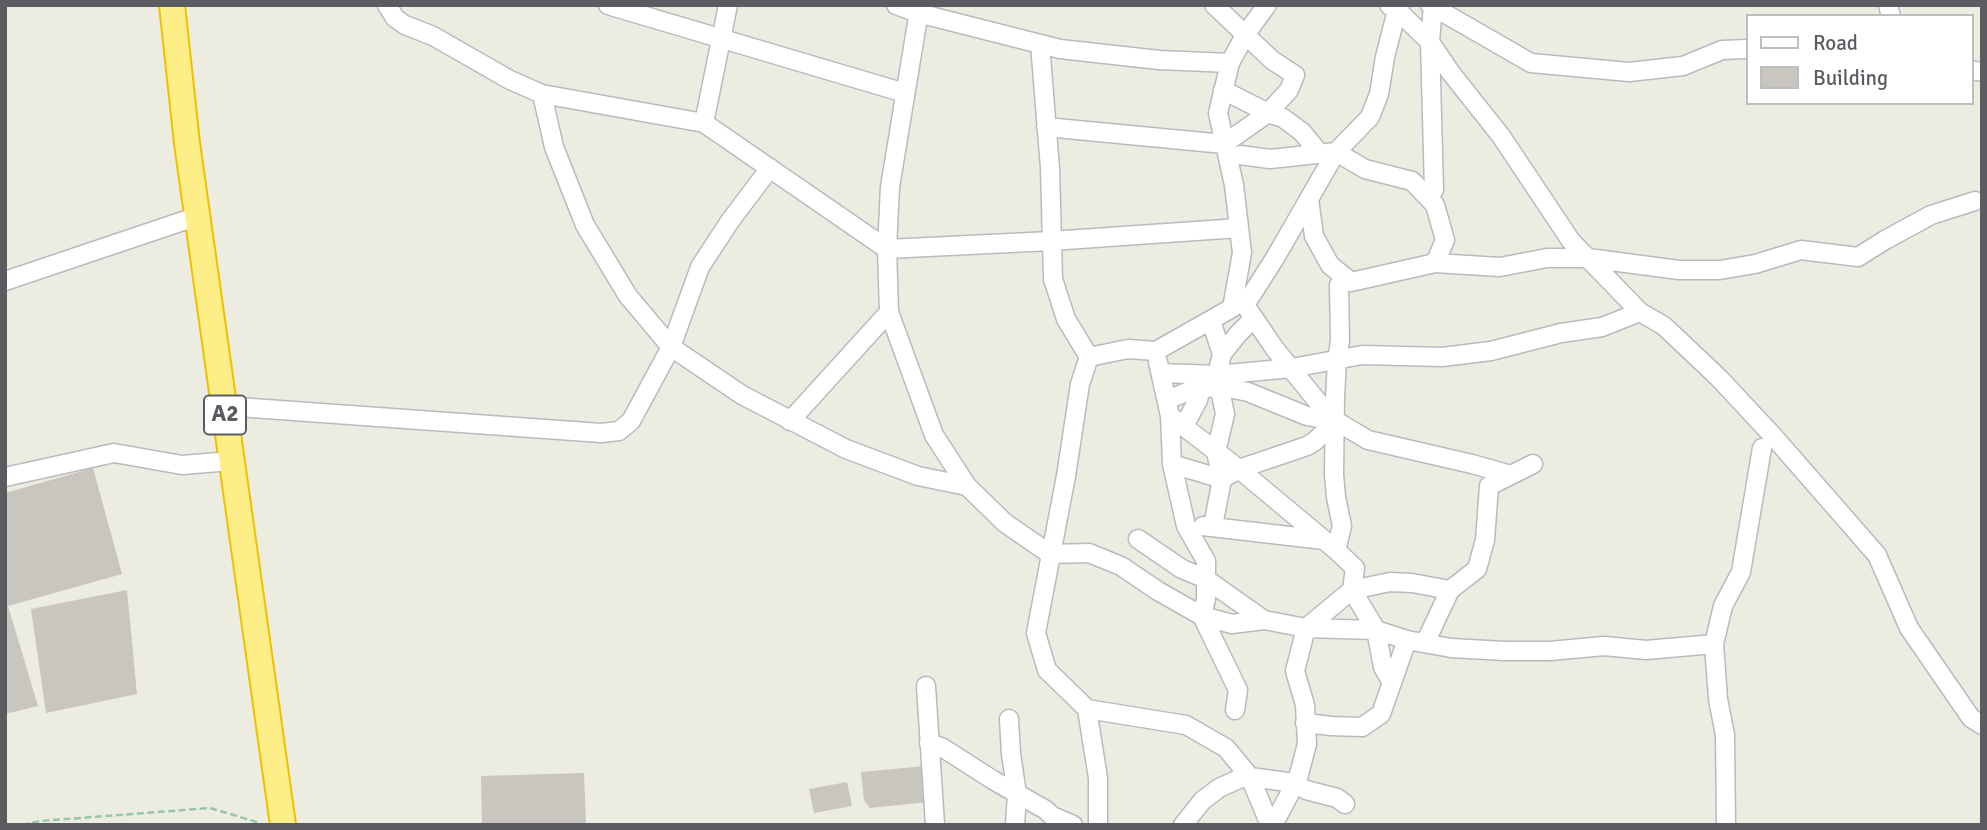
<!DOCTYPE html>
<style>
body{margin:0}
#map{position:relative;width:1987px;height:830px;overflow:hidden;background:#edece1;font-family:Signika,sans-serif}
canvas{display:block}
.frame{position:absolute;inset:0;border:7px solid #5a5c62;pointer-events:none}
.legend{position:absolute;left:1746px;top:14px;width:228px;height:91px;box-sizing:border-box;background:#fff;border:2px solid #bdbec0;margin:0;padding:9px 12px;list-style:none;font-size:21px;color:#5a5c62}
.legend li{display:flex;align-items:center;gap:14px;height:35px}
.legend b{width:35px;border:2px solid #bdbec0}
</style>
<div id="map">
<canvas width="1987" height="830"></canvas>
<div class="frame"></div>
<ul class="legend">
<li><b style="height:9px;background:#fff"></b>Road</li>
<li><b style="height:19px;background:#c8c6be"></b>Building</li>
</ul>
</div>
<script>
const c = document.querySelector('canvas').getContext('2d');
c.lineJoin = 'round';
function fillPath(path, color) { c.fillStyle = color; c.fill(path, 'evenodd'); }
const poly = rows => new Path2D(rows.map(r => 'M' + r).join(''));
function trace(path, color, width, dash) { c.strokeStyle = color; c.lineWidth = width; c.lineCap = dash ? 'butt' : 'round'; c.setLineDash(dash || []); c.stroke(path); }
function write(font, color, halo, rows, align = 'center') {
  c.font = font + ' Signika,sans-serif'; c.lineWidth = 7; c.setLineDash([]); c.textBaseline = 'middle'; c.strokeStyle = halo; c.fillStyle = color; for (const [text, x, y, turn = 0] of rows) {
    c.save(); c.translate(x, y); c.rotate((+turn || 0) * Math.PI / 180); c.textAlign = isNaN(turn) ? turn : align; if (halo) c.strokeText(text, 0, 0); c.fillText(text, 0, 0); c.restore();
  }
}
fillPath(poly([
 [93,468,122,574,8,606,38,706,5,714,5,493],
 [127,590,137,694,46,713,31,609],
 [925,766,929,802,870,808,864,800,861,772],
 [584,773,586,825,482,825,481,776],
 [847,782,852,806,814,813,809,789]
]), '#c8c6be');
const minor = poly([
 [387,5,395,18,405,25,433,36,510,80,542,94,704,123,728,5],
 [608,5,905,93],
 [896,5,918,13,1060,49,1159,60,1230,63],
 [920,5,890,187,887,249,889,312,934,435,967,486,1005,523,1050,554,1089,553,1121,566,1158,591,1202,616,1232,624,1264,620,1306,628,1376,630,1407,640,1451,648,1505,651,1550,651,1604,646,1646,650,1714,644],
 [1389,5,1397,10,1430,42,1451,73,1501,136,1571,241,1640,312,1664,326,1719,378,1774,437,1877,555,1909,628,1971,718,1982,725],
 [1400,5,1397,10,1385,57,1379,94,1370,117,1336,152,1275,258,1245,305,1275,349,1331,418,1368,440,1472,464,1511,475],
 [1430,5,1531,63,1629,72,1683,66,1722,50,1747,49],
 [1433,5,1430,42,1434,190],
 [1888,5,1891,16],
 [1040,44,1050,168,1053,279,1066,319,1089,357],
 [1971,70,1982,72],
 [1223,90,1268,113,1283,118,1302,132,1320,154],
 [542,94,554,147,585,225,628,296,671,347,742,395,846,449,918,476,967,486],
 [704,123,887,249,1051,241,1239,228],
 [1046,127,1224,144,1268,113,1289,90,1295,75,1272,60,1214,5],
 [1240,155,1270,159,1336,152,1365,169,1412,181,1435,205,1445,240,1435,263],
 [1309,199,1314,236,1330,265,1351,282,1435,263,1500,267,1547,258,1588,258,1679,270,1720,270,1755,264,1801,250,1858,257,1885,240,1931,215,1975,201],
 [5,281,198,216],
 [1211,321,1222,354,1217,375,1225,414,1216,452,1222,479,1213,526],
 [1222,354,1238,334,1254,318],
 [1158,362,1170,416,1172,464,1186,526,1206,561,1206,599,1202,616,1238,690,1235,710],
 [1161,373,1217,375,1292,368,1362,355,1442,357,1491,351,1561,333,1602,327,1640,312],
 [1167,400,1189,391,1219,386,1248,392,1307,416,1336,421],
 [224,406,601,433,619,431,631,421,671,347,700,267,730,221,770,168],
 [1170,416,1239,469,1336,550,1355,568,1352,590,1376,630,1383,667,1392,683],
 [790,421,889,312],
 [1184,426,1198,400,1201,388],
 [1172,464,1222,479,1239,469,1307,446,1315,441,1336,421],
 [5,477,114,453,182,465,231,461],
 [1203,526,1324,540],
 [1138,539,1182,569,1206,579,1264,620],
 [1336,550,1342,526,1336,497,1334,475,1335,398,1337,360,1340,341,1339,285],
 [1450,590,1477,569,1485,540,1489,486,1533,464],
 [926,686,935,825],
 [1087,709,1186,725,1226,748,1250,777,1270,825],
 [1009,719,1011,754,1017,794,1015,825],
 [1305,723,1331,726,1362,727,1381,714,1407,640],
 [929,743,943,748,993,780,1046,810,1052,816,1073,825],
 [1098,825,1098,778,1087,709,1047,670,1036,633,1066,476,1080,384,1089,357,1128,349,1156,351,1232,308,1242,253,1234,185,1218,113,1230,63,1245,35,1267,5],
 [1183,825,1202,801,1219,788,1241,778,1250,777,1295,783,1306,790,1337,798,1345,804],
 [1273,825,1298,778,1307,744,1305,705,1295,671,1306,628,1352,590,1390,582,1412,583,1450,590,1425,643],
 [1726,825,1725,735,1718,699,1714,644,1723,606,1741,572,1762,448]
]);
const highway = poly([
 [172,5,187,143,283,825]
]);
trace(minor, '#b9bac0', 21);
trace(highway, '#eec100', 28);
trace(poly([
 [22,825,41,821,210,808,260,823]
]), '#96c6a9', 2.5, [7, 3.5]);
trace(minor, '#fff', 18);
trace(highway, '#feee87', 24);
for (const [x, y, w] of [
 [225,415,42]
]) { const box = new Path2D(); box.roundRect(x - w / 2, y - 19.5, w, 39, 5); c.fillStyle = '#fff'; c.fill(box); trace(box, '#5a5c62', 2); }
write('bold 23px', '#5a5c62', null, [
 ["A2",225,415]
]);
</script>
